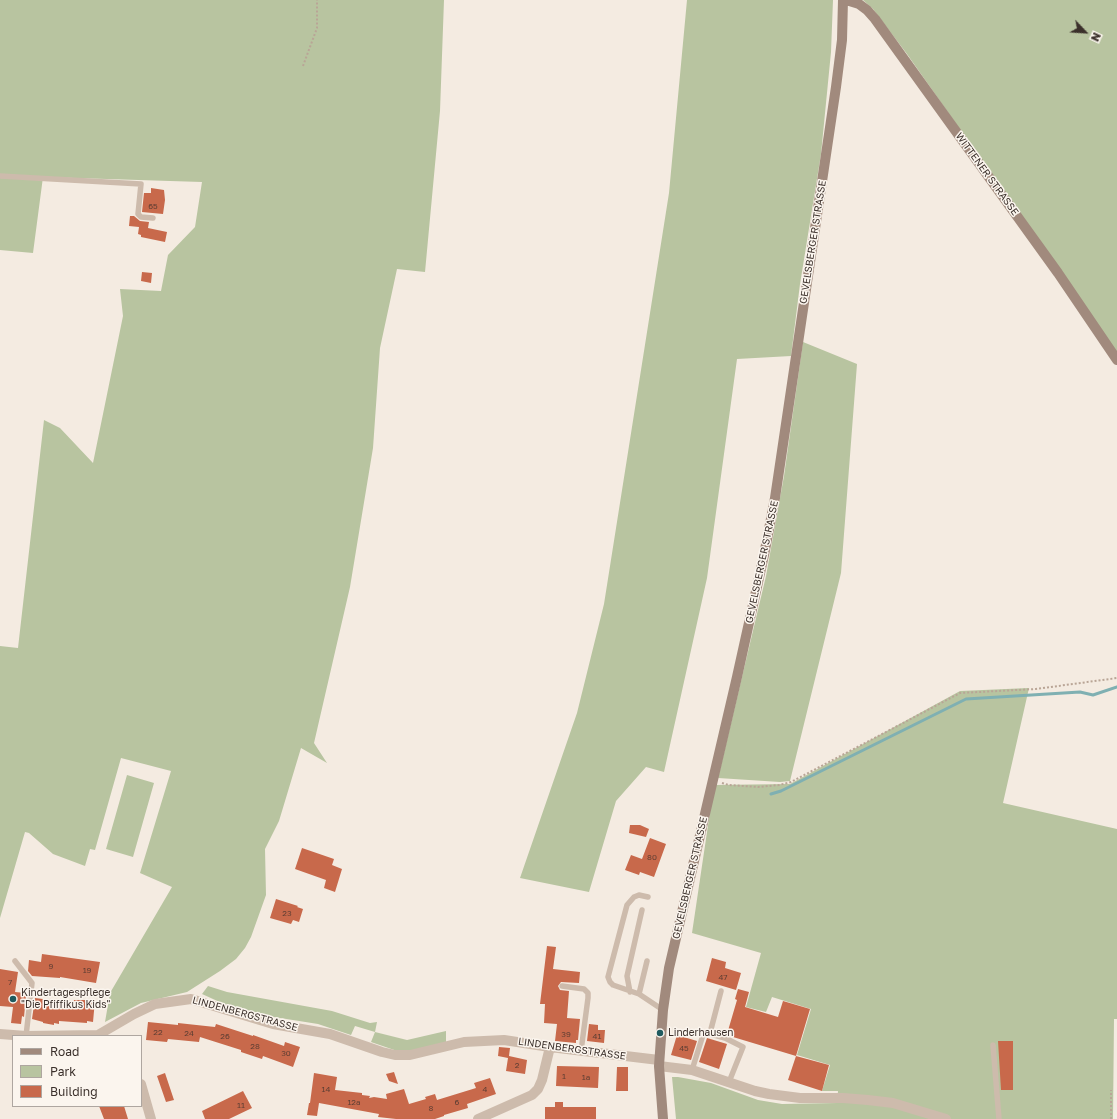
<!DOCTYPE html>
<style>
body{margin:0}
#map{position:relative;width:1117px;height:1119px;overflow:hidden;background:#f4ebe1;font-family:"Golos Text",sans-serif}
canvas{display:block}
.legend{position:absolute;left:12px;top:1035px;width:130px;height:72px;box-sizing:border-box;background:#fbf5ee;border:1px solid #aea6a0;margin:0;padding:5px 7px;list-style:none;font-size:12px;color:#3b302b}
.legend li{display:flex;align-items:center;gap:8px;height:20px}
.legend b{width:20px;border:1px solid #aea6a0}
.north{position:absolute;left:1065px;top:12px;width:40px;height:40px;-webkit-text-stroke:3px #fbf5ee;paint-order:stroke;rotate:115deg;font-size:11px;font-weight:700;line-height:16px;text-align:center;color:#3b302b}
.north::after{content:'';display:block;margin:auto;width:14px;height:18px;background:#3b302b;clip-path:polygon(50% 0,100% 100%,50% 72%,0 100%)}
</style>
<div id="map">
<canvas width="1117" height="1119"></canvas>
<ul class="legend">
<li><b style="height:5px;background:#a18a7d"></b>Road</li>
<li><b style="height:11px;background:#b8c4a0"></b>Park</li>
<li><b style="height:11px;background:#c8694b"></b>Building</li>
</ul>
<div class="north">N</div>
</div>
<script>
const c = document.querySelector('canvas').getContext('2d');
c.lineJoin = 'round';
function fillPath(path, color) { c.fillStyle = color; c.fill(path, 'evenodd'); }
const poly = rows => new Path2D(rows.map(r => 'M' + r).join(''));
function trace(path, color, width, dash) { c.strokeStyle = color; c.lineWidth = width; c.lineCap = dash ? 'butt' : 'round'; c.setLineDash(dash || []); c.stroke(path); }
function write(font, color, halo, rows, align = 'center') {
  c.font = font + ' "Golos Text",sans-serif'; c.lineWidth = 3; c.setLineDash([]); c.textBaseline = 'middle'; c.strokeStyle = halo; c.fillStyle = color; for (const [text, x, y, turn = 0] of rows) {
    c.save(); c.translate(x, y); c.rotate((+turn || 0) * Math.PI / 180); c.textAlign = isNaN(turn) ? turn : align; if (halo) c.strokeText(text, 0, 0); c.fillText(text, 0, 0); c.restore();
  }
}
fillPath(poly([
 [0,0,444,0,440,111,425,272,397,269,380,348,373,448,350,587,314,743,327,763,301,748,279,821,265,849,266,895,251,937,245,948,236,959,220,971,187,992,141,1003,105,1022,110,993,172,887,140,873,171,771,121,758,95,850,90,849,85,866,53,854,29,833,25,832,0,918,0,646,18,648,44,420,60,428,93,463,123,316,120,289,161,291,168,255,195,227,202,182,43,177,33,253,0,250],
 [687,0,833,0,831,52,821,154,800,284,791,356,737,359,707,578,664,772,646,767,616,801,589,892,520,878,577,713,604,604,669,193],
 [863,0,1117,0,1117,353,907,54,873,9],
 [803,342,857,364,841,573,790,781,780,782,718,778,766,576,784,476],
 [1029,688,1003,803,1117,829,1117,1019,1114,1019,1113,1119,676,1119,672,1077,678,1077,711,1083,758,1100,782,1104,837,1103,838,1091,822,1091,830,1065,797,1055,811,1009,772,997,766,1012,746,1007,761,953,692,933,714,785,790,784,960,691],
 [127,775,154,783,133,857,106,849],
 [208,986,227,992,332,1011,370,1023,377,1022,375,1032,407,1040,446,1031,446,1043,428,1048,400,1052,371,1042,375,1032,355,1026,351,1035,318,1024,274,1017,224,1004,202,994]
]), '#b8c4a0');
trace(poly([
 [771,794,781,791,966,699,1080,692,1093,695,1117,687]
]), '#7fb0b2', 3);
fillPath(poly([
 [151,188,164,190,165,200,163,214,142,212,144,193,151,193],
 [130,216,134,216,140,221,149,222,148,228,167,232,165,242,141,237,141,235,138,234,139,227,129,226],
 [142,272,152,273,151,283,141,281],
 [630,825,640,825,649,829,646,837,629,833],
 [650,838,666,844,654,877,640,872,639,875,625,870,631,855,642,859],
 [302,848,334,859,332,865,342,869,335,892,324,888,326,880,295,869],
 [276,899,298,906,297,907,303,909,299,922,293,920,291,924,270,918],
 [547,946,556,947,553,969,580,972,579,983,561,982,558,986,560,990,569,991,567,1018,580,1019,578,1040,576,1040,576,1043,555,1041,557,1024,544,1023,545,1004,540,1004],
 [42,954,100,962,96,983,60,977,60,978,32,976,28,971,29,960,41,962],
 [712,958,726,962,725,968,741,973,736,990,706,981],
 [0,969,18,972,15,992,26,993,25,996,26,996,24,1017,22,1016,21,1024,11,1023,13,1007,0,1006],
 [738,989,749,992,745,1007,778,1017,783,1001,810,1009,796,1056,733,1037,727,1034,737,1000,735,999],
 [35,998,73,1003,74,1000,95,1000,93,1022,87,1021,87,1023,59,1021,59,1024,54,1023,54,1025,43,1023,43,1022,32,1019],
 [148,1022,178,1025,178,1023,215,1027,216,1024,253,1036,253,1035,284,1046,285,1042,300,1047,293,1067,263,1056,262,1059,241,1052,241,1050,200,1037,199,1042,168,1039,167,1042,146,1040],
 [589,1024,598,1025,598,1030,605,1030,604,1043,587,1041],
 [677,1035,697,1041,691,1060,671,1055],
 [707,1038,727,1044,719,1069,699,1062],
 [998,1041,1013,1041,1013,1090,1001,1090],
 [499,1047,510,1048,509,1056,527,1060,525,1074,506,1071,508,1058,498,1056],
 [796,1056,829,1065,822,1091,788,1080],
 [557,1066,599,1067,598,1088,556,1086],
 [617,1067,628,1067,628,1091,616,1091],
 [394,1072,398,1084,389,1081,386,1074],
 [165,1073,174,1100,166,1102,157,1076],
 [314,1073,337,1077,335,1090,362,1093,362,1095,370,1096,369,1098,374,1097,387,1099,386,1094,404,1089,409,1104,426,1099,425,1097,435,1094,437,1100,476,1088,474,1083,490,1078,496,1094,467,1104,468,1108,444,1115,444,1116,435,1119,396,1119,378,1117,379,1114,319,1103,317,1116,307,1115,309,1103,310,1103],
 [243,1091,252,1108,229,1119,205,1119,202,1111],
 [555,1102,563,1102,563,1107,596,1107,596,1119,545,1119,545,1107,555,1107],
 [99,1106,124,1106,128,1119,104,1119]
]), '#c8694b');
trace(poly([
 [303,66,317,28,317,0],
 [722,783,729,785,758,787,779,785,791,782,960,693,1036,689,1117,678],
 [1111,1119,1111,1090]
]), '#b9a596', 2, [2, 2]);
trace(poly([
 [0,176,141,184,138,214,141,217,153,218],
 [648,897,639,895,634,897,627,905,608,977,610,982,613,985,639,994,663,1010],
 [15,961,32,983,26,1036],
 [562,986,584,989,588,993,588,998,581,1051],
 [630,992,627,976,642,910],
 [639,994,647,961],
 [710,1033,721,991],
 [993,1045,999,1119],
 [692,1070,703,1035,707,1033,725,1038,743,1047,729,1082]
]), '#cdbbac', 5.5);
trace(poly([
 [0,1034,26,1036,98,1035,134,1014,155,1004,191,999,273,1024,330,1034,382,1052,395,1055,410,1055,464,1042,504,1040,550,1047,659,1060],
 [659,1066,692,1070,755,1091,769,1094,800,1098,843,1098,868,1100,893,1103,946,1119],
 [141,1084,151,1119],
 [478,1119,532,1095,538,1089,542,1080,550,1047]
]), '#cdbbac', 10);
trace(poly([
 [846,0,859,4,867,10,875,19,1058,273,1117,360],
 [663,1119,659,1066,663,1010,669,968,737,677,764,555,775,498,836,87,842,40,843,0]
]), '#a18a7d', 10);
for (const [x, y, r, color] of [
 [13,999,4,"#1f5a5e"],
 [660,1033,4,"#1f5a5e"]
]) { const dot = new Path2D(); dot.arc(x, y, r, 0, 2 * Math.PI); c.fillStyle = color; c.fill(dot); trace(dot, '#fbf5ee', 1.5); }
write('8px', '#5e3e33', null, [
 ["65",153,206],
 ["80",652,857],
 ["23",287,913],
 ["9",51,966],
 ["19",87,970],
 ["47",723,977],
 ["7",10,982],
 ["22",158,1032],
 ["24",189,1033],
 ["39",566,1034],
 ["26",225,1036],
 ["41",597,1036],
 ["28",255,1046],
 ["45",684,1048],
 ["30",286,1053],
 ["2",517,1065],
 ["1",564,1076],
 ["1a",586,1077],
 ["14",326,1089],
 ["4",485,1089],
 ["12a",354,1102],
 ["6",457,1102],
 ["11",241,1105],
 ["8",431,1108]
]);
write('10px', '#3b302b', '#fbf5ee', [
 ["WITTENER STRASSE",987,174,54],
 ["GEVELSBERGER STRASSE",813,242,-81],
 ["GEVELSBERGER STRASSE",762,562,-78],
 ["GEVELSBERGER STRASSE",690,878,-77],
 ["LINDENBERGSTRASSE",245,1014,15],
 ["LINDENBERGSTRASSE",572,1049,8]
]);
write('10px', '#3b302b', '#fbf5ee', [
 ["Kindertagespflege",21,993],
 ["\"Die Pfiffikus Kids\"",21,1005],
 ["Linderhausen",668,1033]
], 'left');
</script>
